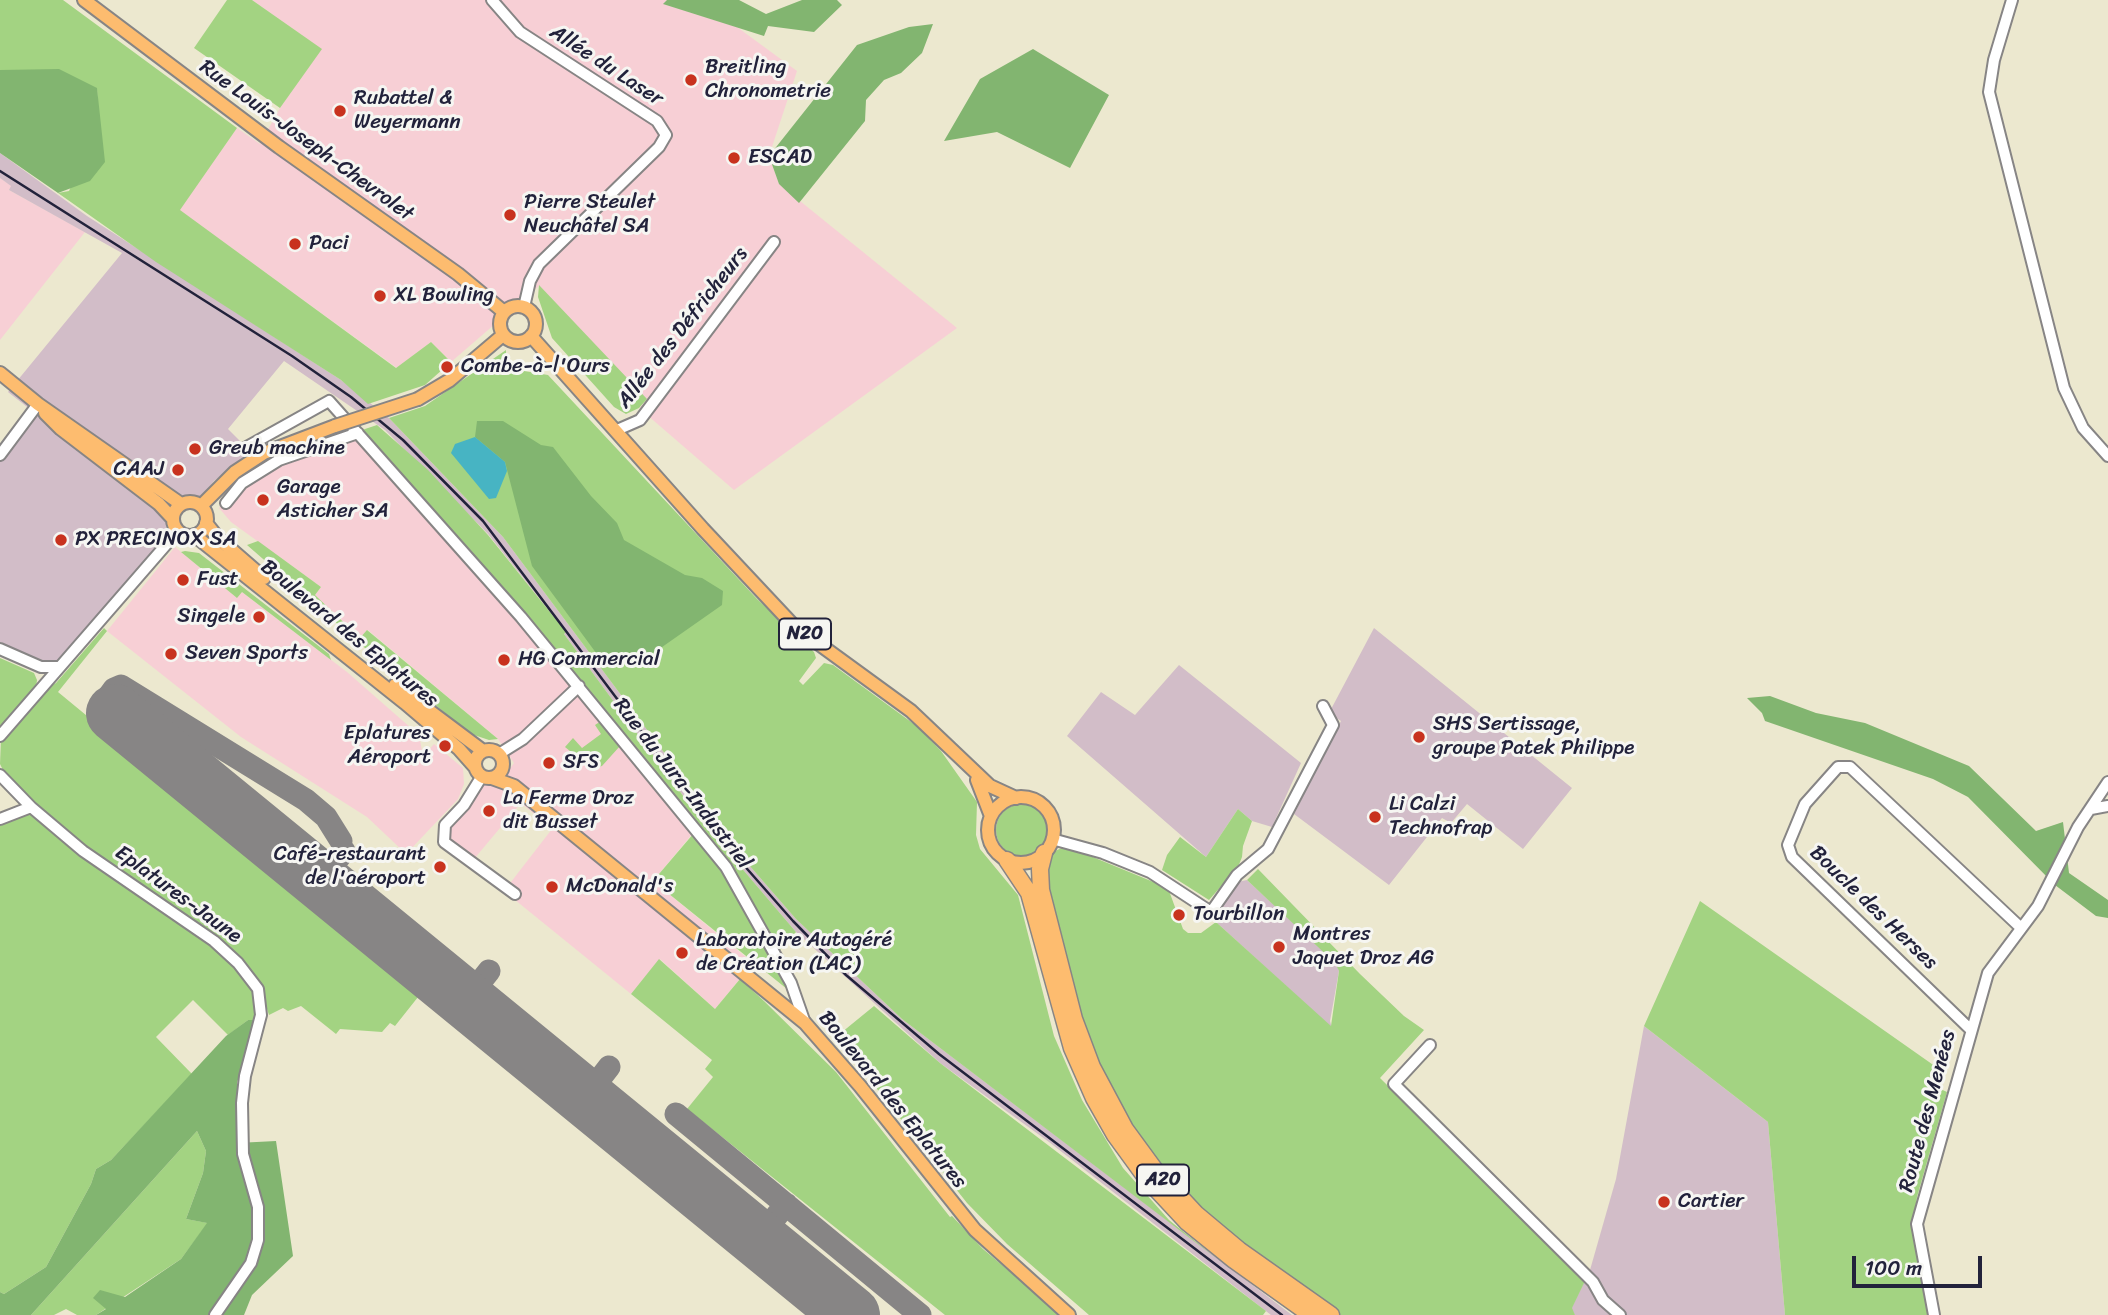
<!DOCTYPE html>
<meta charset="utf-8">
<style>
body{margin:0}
#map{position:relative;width:2108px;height:1315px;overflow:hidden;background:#ece8cf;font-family:Sriracha,sans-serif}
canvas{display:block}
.scale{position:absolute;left:1852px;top:1256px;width:130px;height:32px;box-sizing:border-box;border:4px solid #22223b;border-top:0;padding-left:9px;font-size:21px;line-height:24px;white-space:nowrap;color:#22223b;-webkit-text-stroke:5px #f6f6f2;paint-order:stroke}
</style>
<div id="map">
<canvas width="2108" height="1315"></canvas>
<div class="scale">100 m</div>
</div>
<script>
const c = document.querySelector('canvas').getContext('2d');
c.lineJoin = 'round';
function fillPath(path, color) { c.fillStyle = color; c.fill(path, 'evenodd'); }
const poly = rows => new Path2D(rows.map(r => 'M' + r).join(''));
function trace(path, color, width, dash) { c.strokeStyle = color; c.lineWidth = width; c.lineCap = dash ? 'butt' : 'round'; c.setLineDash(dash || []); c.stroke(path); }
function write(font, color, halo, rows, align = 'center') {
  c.font = font + ' Sriracha,sans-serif'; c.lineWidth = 6; c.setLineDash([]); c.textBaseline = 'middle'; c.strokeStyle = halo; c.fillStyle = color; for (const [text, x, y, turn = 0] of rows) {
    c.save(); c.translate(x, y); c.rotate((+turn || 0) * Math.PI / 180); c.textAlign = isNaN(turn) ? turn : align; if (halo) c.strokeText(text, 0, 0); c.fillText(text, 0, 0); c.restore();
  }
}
fillPath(poly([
 [252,0,667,0,664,4,737,27,797,71,769,156,779,184,957,328,734,490,639,408,647,400,539,286,451,362,431,342,397,368,179,210,237,128,260,144,280,108,321,49],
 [0,178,12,186,9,190,85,232,0,340],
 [360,427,580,680,698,827,653,881,753,963,715,1009,660,959,631,994,504,891,552,829,521,803,474,859,452,840,448,831,484,784,498,785,514,763,498,739,368,630,360,638,315,595,321,587,231,522,219,508,252,473],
 [175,547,236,597,242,592,347,672,419,735,423,756,434,744,463,768,464,784,458,799,409,851,403,851,367,817,241,737,107,631]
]), '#f7cfd5');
fillPath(poly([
 [0,153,87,216,341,380,389,418,503,537,742,857,796,919,902,1019,1292,1315,1271,1315,1049,1142,940,1063,796,932,722,845,689,800,684,797,564,634,566,632,488,534,385,430,284,361,228,429,251,452,214,481,199,500,180,500,169,518,162,542,59,661,48,665,0,642,0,449,31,410,8,392,122,253,9,190,11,186,0,178],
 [1374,628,1572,788,1523,849,1467,804,1451,823,1442,818,1389,885,1294,814,1341,721,1329,713],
 [1179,665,1301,763,1272,827,1252,821,1238,809,1206,857,1067,736,1101,692,1135,715],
 [1247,880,1336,963,1339,971,1330,1021,1332,1028,1216,922,1217,910,1237,882],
 [1644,1026,1768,1122,1785,1315,1575,1315,1571,1309,1590,1270,1616,1179]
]), '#d2bdc8');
fillPath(poly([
 [0,0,63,0,237,128,180,210,396,368,431,342,451,362,425,385,368,404,341,380,156,262,58,193,69,191,99,124,97,89,24,71,0,70],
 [227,0,252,0,322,49,280,108,194,48],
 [539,285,647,399,639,408,626,414,614,407,552,338,538,297],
 [506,350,506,368,548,375,757,599,814,652,816,658,799,681,803,685,824,663,833,665,918,727,941,751,977,802,976,835,980,849,1018,895,1054,1036,1082,1100,1123,1168,1169,1220,1216,1258,902,1019,796,919,742,857,503,537,389,418,425,406],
 [377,425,428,470,488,535,566,632,564,634,684,797,689,800,722,845,796,932,780,950,727,864,580,680,362,430],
 [258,541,321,587,315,595,360,638,367,630,498,739,489,740,471,734,365,648,247,545],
 [185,551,199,553,329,654,331,660,242,592,237,598,181,552],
 [104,628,107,631,58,692,422,992,395,1026,390,1023,382,1032,340,1029,336,1034,301,1006,288,1011,283,1008,269,1015,257,979,233,952,75,839,7,778,0,764,1,739,49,687,56,683],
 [0,658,34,673,37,680,36,688,0,729],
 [601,721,620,746,602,766,592,769,565,747,573,738,582,748,601,734,595,725],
 '996 830a26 26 0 1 1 52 0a26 26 0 1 1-52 0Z',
 [1238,809,1252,821,1243,846,1242,857,1238,867,1209,900,1162,870,1167,855,1180,837,1206,857],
 [32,813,211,943,237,967,255,994,257,1010,255,1020,248,1020,228,1035,193,1000,156,1037,192,1074,111,1160,96,1169,91,1184,46,1267,4,1294,0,1292,0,823],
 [694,833,717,862,773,958,787,989,653,881],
 [1066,846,1168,888,1183,929,1188,933,1201,933,1216,922,1331,1026,1339,971,1335,963,1247,880,1258,869,1360,974,1404,1016,1424,1030,1380,1078,1585,1281,1572,1308,1575,1315,1340,1315,1257,1256,1184,1195,1148,1150,1112,1094,1088,1046,1046,876,1053,852],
 [1700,901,1939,1069,1934,1086,1947,1092,1917,1197,1913,1224,1928,1315,1785,1315,1768,1122,1644,1026],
 [659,959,715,1009,740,979,764,1001,836,1072,950,1217,952,1216,983,1249,1061,1315,945,1315,687,1109,713,1077,705,1069,712,1060,631,994],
 [874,1006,940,1063,1266,1311,1263,1315,1089,1315,1007,1244,967,1203,836,1037],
 [197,1131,206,1151,203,1173,186,1219,208,1223,181,1259,96,1315,77,1315,66,1309,54,1315,31,1315]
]), '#a3d382');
fillPath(poly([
 [667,0,739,0,766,14,802,0,837,0,842,5,814,32,768,26,764,36,663,4],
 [933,24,922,53,901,73,884,80,866,100,865,121,799,203,779,184,769,156,857,45,909,27],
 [1033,49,1109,95,1070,168,997,132,944,141,980,79],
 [59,69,97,88,105,162,90,181,58,193,0,153,0,70],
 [477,421,503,421,541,445,553,447,591,496,617,523,624,540,685,575,702,578,723,591,722,605,635,666,616,657,605,665,532,566,505,462,475,437],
 [1770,696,1816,713,1865,723,1969,766,2036,831,2063,822,2069,873,2108,900,2108,918,2096,916,2055,885,1968,797,1933,779,1765,721,1762,713,1747,698],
 [248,1020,255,1020,237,1083,237,1143,276,1141,293,1256,252,1295,244,1315,96,1315,106,1309,93,1298,100,1290,125,1297,181,1259,207,1223,186,1219,203,1173,206,1151,197,1131,31,1315,0,1315,0,1292,4,1294,46,1267,91,1184,96,1169,111,1160,226,1036]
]), '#82b570');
fillPath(poly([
 [475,437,505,462,507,471,496,498,489,499,451,453,455,444]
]), '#47b4c3');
trace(poly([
 [115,713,106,700,114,689,121,686,306,800,326,817,341,841],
 [321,880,344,851],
 [466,1000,489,971],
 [585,1098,609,1067],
 [676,1114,920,1315],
 [758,1239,786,1204]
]), '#878585', 23);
trace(poly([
 [115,713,851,1315]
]), '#878585', 58);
const minor = poly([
 [492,0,520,32,657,121,666,135,659,147,539,264,530,281,524,307],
 [2012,0,1994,60,1989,92,2064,388,2083,428,2108,456],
 [617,430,640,420,774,242],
 [243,449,329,401,521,617,726,867,791,983,805,1023],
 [0,455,38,404],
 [226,503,242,483,279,460,358,433],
 [0,649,41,667,59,667],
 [0,736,178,531],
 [499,754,523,739,579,686],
 [0,775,31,807,0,819],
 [482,776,464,805,445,825,444,842,515,894],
 [31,807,83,851,214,941,238,963,258,989,261,1015,245,1076,242,1103,243,1154,258,1207,258,1240,251,1263,215,1315],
 [2091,809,2108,806],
 [1052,839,1103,853,1150,872,1211,912,1237,875,1268,849,1333,725,1323,706],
 [1970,1029,1792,857,1788,845,1805,804,1838,767,1850,767,2020,927],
 [1430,1045,1394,1084,1593,1282,1603,1300,1620,1315],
 [1934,1315,1917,1224,1988,973,2038,906,2078,827,2108,782]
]);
const major = poly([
 [84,0,279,147,458,274,504,312],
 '500 324a18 18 0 1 1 36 0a18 18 0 1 1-36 0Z',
 [531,336,703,529,793,625,911,711,990,786,1016,798],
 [0,373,38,404,181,504],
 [418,399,450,380,503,335],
 [45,413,61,429,159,504,173,519],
 '173 519a17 17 0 1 1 34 0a17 17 0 1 1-34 0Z',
 [201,506,235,472,264,453,335,426],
 [206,523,218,538,264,578],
 [194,535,405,703,459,749,475,767],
 [395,685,483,751],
 '475 764a14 14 0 1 1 28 0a14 14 0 1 1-28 0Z',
 [492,778,514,786,805,1023,860,1086,975,1230,1069,1315],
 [977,780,991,816],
 '988 830a33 33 0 1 1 66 0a33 33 0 1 1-66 0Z'
]);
const highway = poly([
 [1044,853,1040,869,1041,890,1074,1019,1092,1067,1125,1129,1155,1170,1196,1214,1239,1250,1331,1315],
 [1007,860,1029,893,1072,1048,1094,1098,1115,1135,1147,1179,1187,1222,1234,1260,1311,1315]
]);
trace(minor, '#878585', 14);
trace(major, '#878585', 16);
trace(highway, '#878585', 19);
trace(minor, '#fff', 10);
trace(major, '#fdbc6f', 12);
trace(highway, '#fdbc6f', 16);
trace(poly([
 [0,171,292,356,351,397,403,440,483,521,734,854,793,921,846,975,939,1054,1282,1315]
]), '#22223b', 2.5);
const majorBridge = poly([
 [335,426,418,399]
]);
trace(majorBridge, '#878585', 16, []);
trace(majorBridge, '#fdbc6f', 12);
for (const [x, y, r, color] of [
 [691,80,7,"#c8321e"],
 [340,111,7,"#c8321e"],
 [734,158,7,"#c8321e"],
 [510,215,7,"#c8321e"],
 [295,244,7,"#c8321e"],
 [380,296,7,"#c8321e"],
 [447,367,7,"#c8321e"],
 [195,449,7,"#c8321e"],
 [178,470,7,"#c8321e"],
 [263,500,7,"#c8321e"],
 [61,540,7,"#c8321e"],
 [183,580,7,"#c8321e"],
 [259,617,7,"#c8321e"],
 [171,654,7,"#c8321e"],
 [504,660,7,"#c8321e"],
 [1419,737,7,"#c8321e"],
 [445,746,7,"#c8321e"],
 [549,763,7,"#c8321e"],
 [489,811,7,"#c8321e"],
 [1375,817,7,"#c8321e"],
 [440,867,7,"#c8321e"],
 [552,887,7,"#c8321e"],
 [1179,915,7,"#c8321e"],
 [1279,947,7,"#c8321e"],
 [682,953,7,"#c8321e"],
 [1664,1202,7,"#c8321e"]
]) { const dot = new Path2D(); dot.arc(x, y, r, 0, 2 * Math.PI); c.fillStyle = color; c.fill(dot); trace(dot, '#f6f6f2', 2.5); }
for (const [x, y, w] of [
 [805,634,52],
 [1163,1180,52]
]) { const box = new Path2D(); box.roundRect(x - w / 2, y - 15.5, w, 31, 5); c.fillStyle = '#f6f6f2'; c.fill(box); trace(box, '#22223b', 2); }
write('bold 19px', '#22223b', null, [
 ["N20",805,634],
 ["A20",1163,1180]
]);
write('21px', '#22223b', '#f6f6f2', [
 ["Allée du Laser",606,66,33],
 ["Rue Louis-Joseph-Chevrolet",306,141,36],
 ["Allée des Défricheurs",683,328,-52],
 ["Boulevard des Eplatures",349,634,39],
 ["Rue du Jura-Industriel",682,784,52],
 ["Eplatures-Jaune",178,895,36],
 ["Boucle des Herses",1873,908,44],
 ["Boulevard des Eplatures",892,1100,51],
 ["Route des Menées",1928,1111,-75]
]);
write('21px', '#22223b', '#f6f6f2', [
 ["Breitling",705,68],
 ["Chronometrie",705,92],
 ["Rubattel &",354,99],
 ["Weyermann",354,123],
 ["ESCAD",748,158],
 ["Pierre Steulet",524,203],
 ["Neuchâtel SA",524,227],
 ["Paci",309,244],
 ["XL Bowling",394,296],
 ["Combe-à-l'Ours",461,367],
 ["Greub machine",209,449],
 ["CAAJ",164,470,"right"],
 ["Garage",277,488],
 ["Asticher SA",277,512],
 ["PX PRECINOX SA",75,540],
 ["Fust",197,580],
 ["Singele",245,617,"right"],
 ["Seven Sports",185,654],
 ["HG Commercial",518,660],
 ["SHS Sertissage,",1433,725],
 ["groupe Patek Philippe",1433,749],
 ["Eplatures",431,734,"right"],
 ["Aéroport",431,758,"right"],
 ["SFS",563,763],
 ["La Ferme Droz",503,799],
 ["dit Busset",503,823],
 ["Li Calzi",1389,805],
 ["Technofrap",1389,829],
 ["Café-restaurant",426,855,"right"],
 ["de l'aéroport",426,879,"right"],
 ["McDonald's",566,887],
 ["Tourbillon",1193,915],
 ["Montres",1293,935],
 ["Jaquet Droz AG",1293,959],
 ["Laboratoire Autogéré",696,941],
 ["de Création (LAC)",696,965],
 ["Cartier",1678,1202]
], 'left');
</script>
